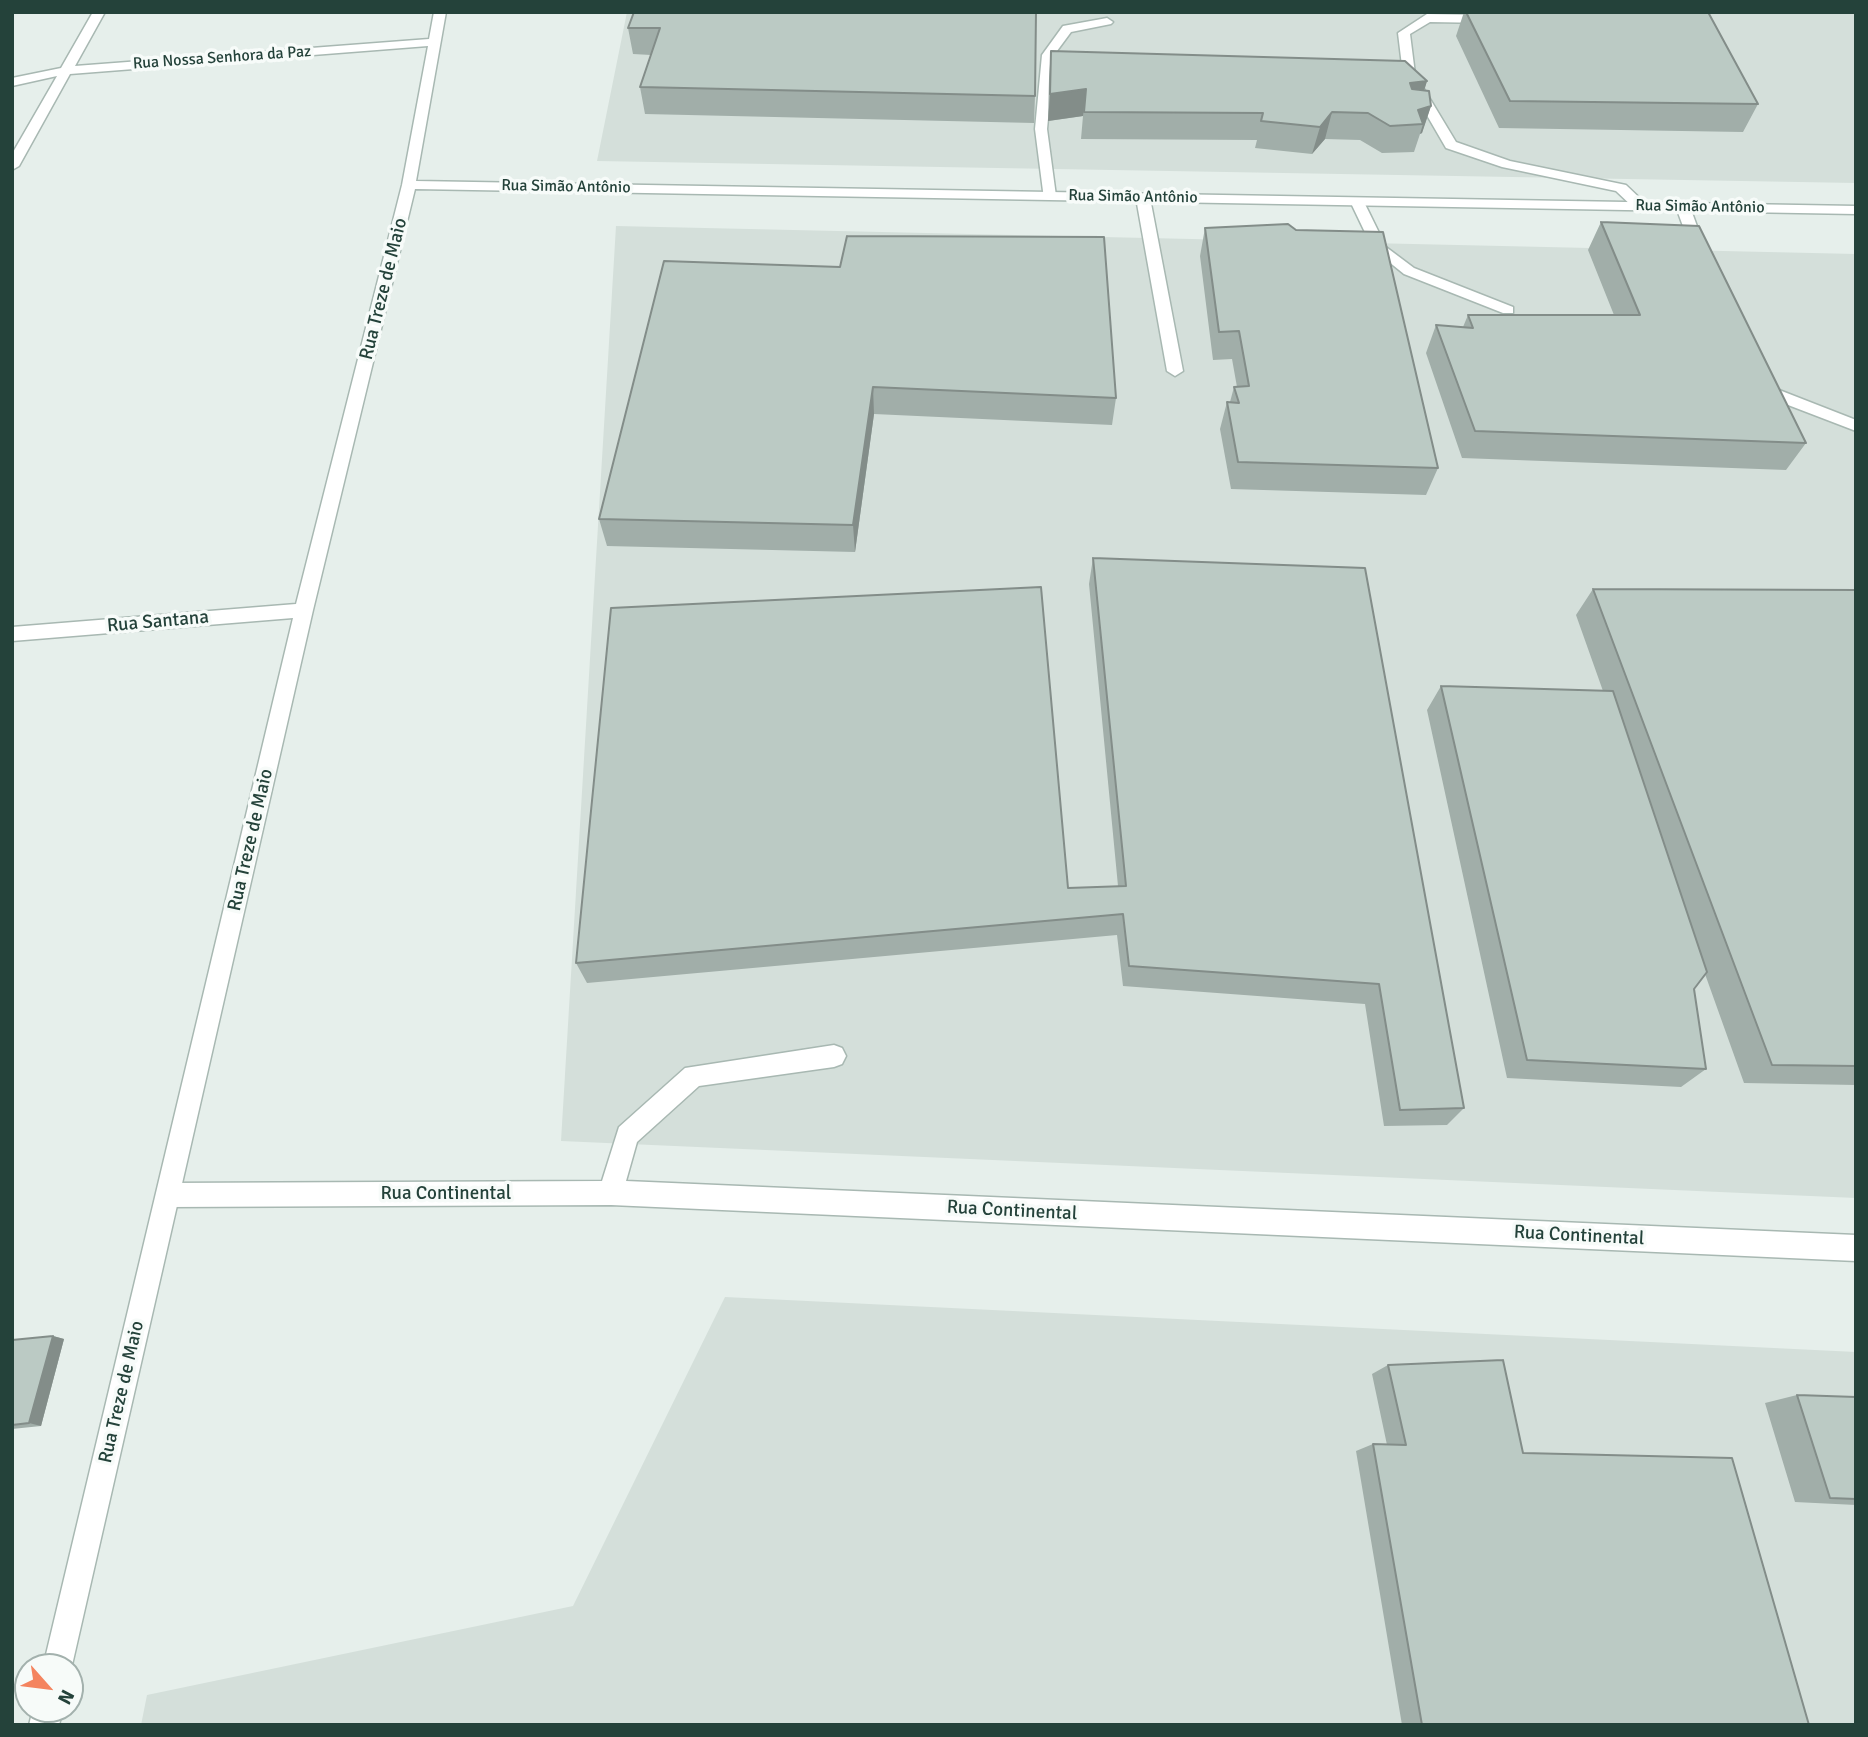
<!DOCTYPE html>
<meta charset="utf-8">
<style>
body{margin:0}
#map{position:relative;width:1868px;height:1737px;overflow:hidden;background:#e6efeb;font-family:Signika,sans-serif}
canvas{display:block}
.frame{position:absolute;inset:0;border:14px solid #24423a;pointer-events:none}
.north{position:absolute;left:14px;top:1653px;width:70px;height:70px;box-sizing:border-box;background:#f7fbf9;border:2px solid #a3b1ad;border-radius:50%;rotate:118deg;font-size:19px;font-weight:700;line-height:28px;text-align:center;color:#24423a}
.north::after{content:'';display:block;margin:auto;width:24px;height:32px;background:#f4845f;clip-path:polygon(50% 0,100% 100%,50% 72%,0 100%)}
</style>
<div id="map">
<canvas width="1868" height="1737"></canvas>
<div class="frame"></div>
<div class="north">N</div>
</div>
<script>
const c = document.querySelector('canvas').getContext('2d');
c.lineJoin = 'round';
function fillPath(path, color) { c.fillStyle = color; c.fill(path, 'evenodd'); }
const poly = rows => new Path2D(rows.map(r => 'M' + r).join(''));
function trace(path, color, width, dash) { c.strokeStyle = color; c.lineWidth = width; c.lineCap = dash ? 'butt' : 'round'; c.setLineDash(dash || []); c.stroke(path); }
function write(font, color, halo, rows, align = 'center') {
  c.font = font + ' Signika,sans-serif'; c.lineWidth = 7; c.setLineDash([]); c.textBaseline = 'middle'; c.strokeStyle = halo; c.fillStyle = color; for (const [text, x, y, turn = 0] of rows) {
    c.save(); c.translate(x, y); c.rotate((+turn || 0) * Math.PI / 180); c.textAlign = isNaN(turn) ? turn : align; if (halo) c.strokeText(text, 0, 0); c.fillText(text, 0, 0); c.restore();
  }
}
fillPath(poly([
 [627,12,1856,12,1856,183,597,161],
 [616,226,1856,254,1856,1198,561,1141],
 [725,1297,1856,1352,1856,1725,141,1725,147,1695,573,1606]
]), '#d4dfda');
const lane = poly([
 [1427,14,1488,15,1494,19,1488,23,1430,22,1410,34,1415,74,1456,142,1510,161,1626,185,1645,203,1645,209,1635,209,1616,191,1502,167,1446,148,1403,74,1398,33,1427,14],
 [1107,18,1113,22,1111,24,1071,32,1054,55,1047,129,1056,196,1044,199,1035,129,1042,55,1063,26,1107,18],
 [1143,194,1150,198,1183,371,1175,376,1167,371,1136,198,1143,194],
 [1352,198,1362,198,1386,247,1414,268,1513,307,1513,313,1503,313,1404,274,1373,249,1350,201,1352,198],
 [1683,203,1690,207,1706,251,1704,254,1692,251,1676,207,1683,203],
 [1762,375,1768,377,1774,388,1856,420,1856,431,1762,395,1754,380,1762,375],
 [834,1045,842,1048,846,1056,842,1064,834,1067,699,1086,637,1142,626,1181,1856,1235,1856,1261,611,1205,169,1207,160,1204,157,1195,160,1186,169,1183,602,1181,619,1127,685,1068,834,1045]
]);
const street = poly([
 [93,12,105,12,75,66,429,39,434,12,446,12,416,181,1856,206,1856,214,415,189,313,610,70,1674,70,1667,43,1667,293,618,12,641,12,627,296,604,402,185,428,46,70,74,19,166,12,170,12,154,57,76,12,86,12,78,61,68,93,12],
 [33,1709,63,1709,59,1725,29,1725,33,1709]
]);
trace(lane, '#a8b8b2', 3);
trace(street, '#a8b8b2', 3);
fillPath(lane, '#fff');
fillPath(street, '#fff');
fillPath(poly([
 [634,12,1035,96,1034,123,645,114,640,87,651,55,633,54,628,28],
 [1464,12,1708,12,1758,104,1743,132,1499,128,1456,36],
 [1051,51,1427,81,1424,90,1431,106,1422,133,1420,134,1414,152,1382,153,1360,140,1325,139,1312,154,1255,148,1257,140,1081,139,1083,116,1048,121,1049,78],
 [1601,222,1806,443,1786,470,1462,458,1426,353,1436,325,1463,327,1468,315,1614,315,1588,250],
 [1205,228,1438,468,1426,495,1231,489,1220,429,1227,402,1230,402,1234,387,1237,387,1232,359,1213,360,1200,256],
 [840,267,1116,398,1112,425,874,414,855,552,607,546,599,519],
 [1093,558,1464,1108,1447,1125,1384,1126,1365,1004,1123,986,1117,935,587,983,576,963,1068,888,1118,886,1089,584],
 [1593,589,1856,590,1856,1085,1744,1083,1705,974,1694,989,1706,1069,1681,1087,1507,1078,1427,710,1441,686,1603,691,1576,615],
 [53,1336,64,1339,41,1426,12,1429,12,1340],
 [1388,1365,1523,1453,1809,1725,1402,1725,1356,1451,1373,1444,1387,1445,1372,1374],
 [1797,1395,1856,1397,1856,1505,1795,1502,1765,1403]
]), '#a1aea9');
fillPath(poly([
 [1427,81,1419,108,1410,83],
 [1086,89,1083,116,1048,121,1050,94],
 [1431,106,1422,133,1420,134,1423,124,1418,110],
 [1332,112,1325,139,1312,154,1320,127],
 [873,387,874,414,855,552,853,525],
 [53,1336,64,1339,41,1426,29,1423]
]), '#838d89');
const building = poly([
 [634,12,1036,12,1035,96,640,87,660,28,628,28,634,12],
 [1466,12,1708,12,1758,104,1510,101,1466,12],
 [1051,51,1405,61,1427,81,1410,83,1412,89,1429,91,1431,106,1418,110,1423,124,1390,126,1368,113,1332,112,1320,127,1261,121,1263,113,1084,112,1086,89,1050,94,1051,51],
 [1601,222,1699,226,1806,443,1475,431,1436,325,1473,328,1468,315,1640,315,1601,222],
 [1288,224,1296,230,1383,232,1438,468,1238,462,1227,402,1239,403,1234,387,1249,386,1239,331,1219,332,1205,228,1288,224],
 [847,236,1104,237,1116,398,873,387,853,525,599,519,664,261,840,267,847,236],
 [1093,558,1365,568,1464,1108,1400,1110,1379,984,1129,966,1123,914,576,963,611,608,1041,587,1068,888,1126,886,1093,558],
 [1593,589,1856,590,1856,1066,1772,1065,1593,589],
 [1441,686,1613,691,1707,972,1694,989,1706,1069,1527,1060,1441,686],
 [53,1336,29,1423,12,1425,12,1340,53,1336],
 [1503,1360,1523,1453,1732,1458,1809,1725,1422,1725,1373,1444,1406,1445,1388,1365,1503,1360],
 [1797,1395,1856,1397,1856,1499,1830,1498,1797,1395]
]);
fillPath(building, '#bbcac4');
trace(building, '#838d89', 2);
write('16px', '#24423a', '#f7fbf9', [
 ["Rua Nossa Senhora da Paz",222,58,-4],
 ["Rua Simão Antônio",566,187,1],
 ["Rua Simão Antônio",1133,197,1],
 ["Rua Simão Antônio",1700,207,1]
]);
write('19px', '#24423a', '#f7fbf9', [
 ["Rua Treze de Maio",384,289,-76],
 ["Rua Santana",158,622,-5],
 ["Rua Treze de Maio",251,840,-77],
 ["Rua Continental",446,1194],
 ["Rua Continental",1012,1211,3],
 ["Rua Continental",1579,1236,3],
 ["Rua Treze de Maio",122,1392,-77]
]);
</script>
